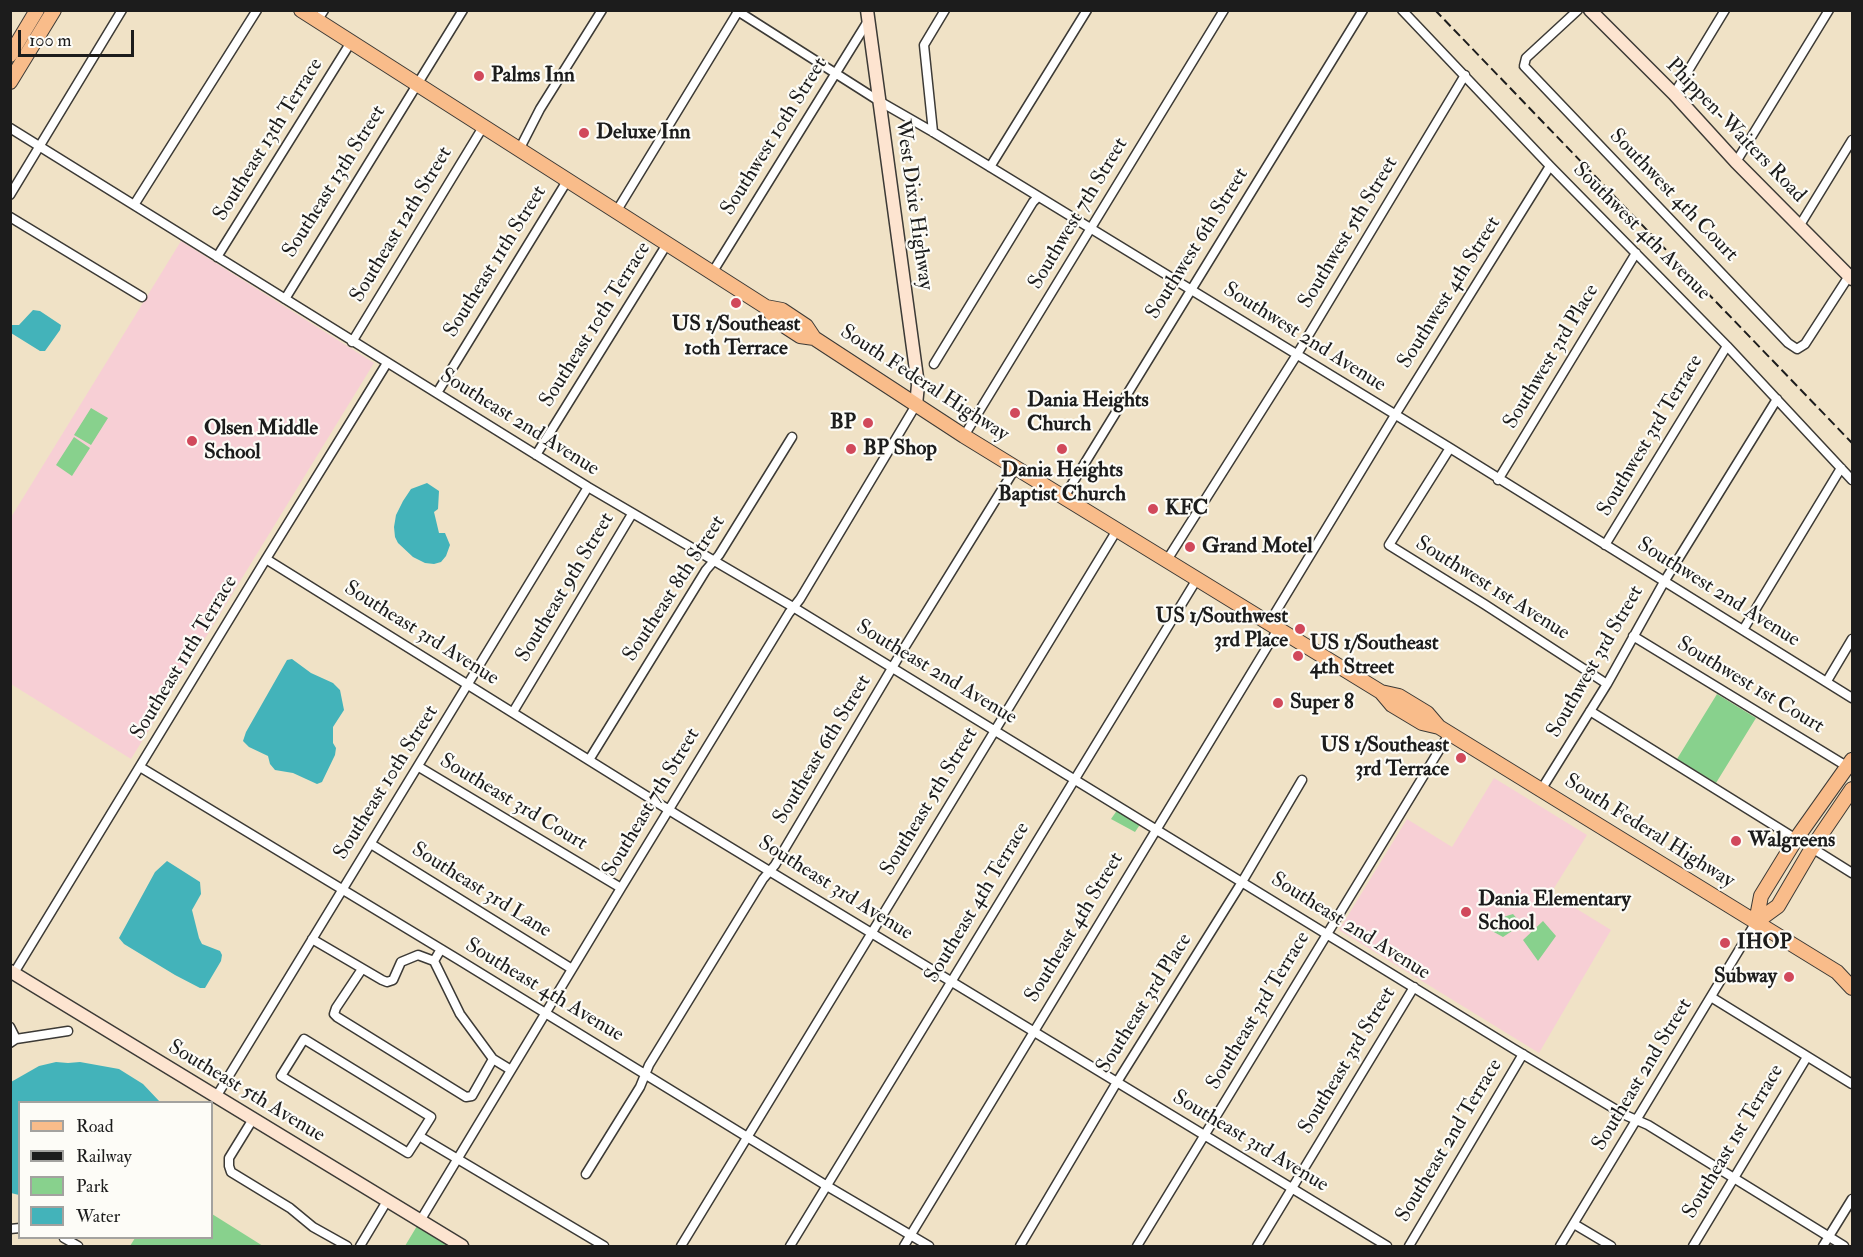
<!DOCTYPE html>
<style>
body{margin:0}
#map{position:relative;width:1863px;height:1257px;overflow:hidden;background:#f0e2c6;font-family:"IM FELL Double Pica",serif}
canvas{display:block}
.frame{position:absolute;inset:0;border:12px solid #1c1c1c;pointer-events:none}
.legend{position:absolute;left:18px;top:1101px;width:195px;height:138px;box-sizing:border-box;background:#fdfcf7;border:2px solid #a3a29f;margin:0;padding:8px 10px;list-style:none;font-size:18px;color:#1c1c1c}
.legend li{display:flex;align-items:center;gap:12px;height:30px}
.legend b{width:30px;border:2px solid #a3a29f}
.scale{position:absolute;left:18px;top:30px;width:116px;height:27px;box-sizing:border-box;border:3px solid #1c1c1c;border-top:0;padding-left:8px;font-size:18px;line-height:21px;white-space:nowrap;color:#1c1c1c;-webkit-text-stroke:4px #fdfcf7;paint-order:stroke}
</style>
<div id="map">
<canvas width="1863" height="1257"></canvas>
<div class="frame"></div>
<ul class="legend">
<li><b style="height:8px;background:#f9bc8a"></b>Road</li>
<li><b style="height:8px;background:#1c1c1c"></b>Railway</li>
<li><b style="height:16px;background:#88d18d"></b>Park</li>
<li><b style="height:16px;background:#43b3ba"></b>Water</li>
</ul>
<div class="scale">100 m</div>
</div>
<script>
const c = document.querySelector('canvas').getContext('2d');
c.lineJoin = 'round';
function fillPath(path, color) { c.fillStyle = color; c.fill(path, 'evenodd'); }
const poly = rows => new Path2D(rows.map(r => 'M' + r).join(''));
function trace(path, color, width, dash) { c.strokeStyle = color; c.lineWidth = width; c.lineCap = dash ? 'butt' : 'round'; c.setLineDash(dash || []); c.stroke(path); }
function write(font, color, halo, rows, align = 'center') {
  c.font = font + ' "IM FELL Double Pica",serif'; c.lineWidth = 4.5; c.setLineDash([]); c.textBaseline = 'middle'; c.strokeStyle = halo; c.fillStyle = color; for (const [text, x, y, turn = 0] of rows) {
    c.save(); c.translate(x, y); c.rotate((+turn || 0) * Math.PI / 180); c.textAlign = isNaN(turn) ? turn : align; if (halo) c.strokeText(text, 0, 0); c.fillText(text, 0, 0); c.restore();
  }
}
fillPath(poly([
 [181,241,374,363,131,759,11,684,10,519],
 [1494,778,1587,835,1551,893,1611,930,1539,1053,1339,930,1407,819,1452,847]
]), '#f7cfd5');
fillPath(poly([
 [91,408,108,418,91,445,74,435],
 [74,437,90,448,72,476,56,465],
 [1717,694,1756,718,1716,783,1677,759],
 [1118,809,1141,823,1135,832,1111,819],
 [1513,914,1520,922,1524,923,1503,937,1492,931,1500,918],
 [1543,921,1556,936,1538,961,1523,940],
 [212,1214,263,1246,130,1246,135,1238,212,1238],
 [417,1226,451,1246,405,1246]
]), '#88d18d');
fillPath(poly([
 [33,310,40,311,61,325,60,330,45,351,40,351,11,333,11,325,19,325],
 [427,483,439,491,438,509,434,512,439,533,445,533,450,545,446,556,441,562,434,564,425,563,413,557,398,543,395,537,394,527,396,515,403,501,411,489],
 [292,659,311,673,333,683,340,690,344,710,333,727,333,743,336,748,335,755,322,782,317,784,293,773,275,770,270,764,268,756,249,747,243,741,246,732,287,660],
 [167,861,200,882,201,894,192,910,199,938,202,944,220,951,222,955,221,961,205,988,200,988,175,975,124,944,119,938,155,872],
 [56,1062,68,1063,80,1062,119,1069,143,1084,160,1102,20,1102,19,1195,11,1193,11,1082,39,1066]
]), '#43b3ba');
const street = poly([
 [736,10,879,101,933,132,1450,448,1852,698],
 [1402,10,1550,166,1727,346,1852,480],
 [1578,10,1526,58,1524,66,1788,343,1797,349,1805,344,1849,276],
 [317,21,324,10],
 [1674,94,1725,10],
 [10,128,588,487,793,607,1514,1049,1625,1115,1648,1125,1844,1246],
 [933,132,924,45,945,10],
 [519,150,540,109,602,10],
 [1736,162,1829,10],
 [990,167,1087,10],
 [10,195,122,10],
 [134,205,257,10],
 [616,212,739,10],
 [10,217,142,297],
 [1800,225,1852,140],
 [217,257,351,42],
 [712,273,868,21],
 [285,299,463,10],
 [352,342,483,127],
 [934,364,1033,202,1038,197],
 [437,393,567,181],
 [964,436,1224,10],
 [1450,448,1389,545,1484,604,1607,684],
 [536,455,667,244],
 [1498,480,1636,253],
 [1064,497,1363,10],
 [1605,545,1727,346],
 [266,559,677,815,1387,1246],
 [1167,560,1296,356,1465,75],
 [1269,623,1395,415,1550,166],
 [1743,630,1841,468],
 [1633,636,1848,767],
 [1827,681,1852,639],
 [1590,711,1796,839],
 [513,712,632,514],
 [589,760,706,570,719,555,792,437],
 [140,767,459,960,827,1186,929,1246],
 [419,767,621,888],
 [1541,790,1607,684,1664,582,1777,399],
 [371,844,572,969],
 [1812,848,1852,873],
 [312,939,382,980,387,982,393,980,401,962,418,955,434,961,441,949],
 [434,961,460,1014,493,1059,511,1070],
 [362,969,336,1008,334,1014,337,1017,466,1097,472,1096,493,1059],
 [14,973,266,559,387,363],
 [1711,997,1852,1084],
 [10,1027,16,1039],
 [10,1043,16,1039,68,1031],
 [216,1097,588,487],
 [253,1119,229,1158,229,1166,231,1172,290,1208,313,1227,347,1246],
 [419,1136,431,1117,304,1039,281,1076,408,1153,419,1136,604,1246],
 [586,1174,640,1087,649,1065,763,879,775,865,898,658,1016,467],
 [420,1221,621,888,789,613,800,599,916,405],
 [1574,1224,1611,1246],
 [10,1229,20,1228],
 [64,1238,78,1246],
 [360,1246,387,1201],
 [681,1246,1117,530],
 [790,1246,1197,579],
 [904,1246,1278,629],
 [1020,1246,1117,1082,1242,882,1302,780],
 [1137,1246,1449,734],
 [1257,1246,1414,987],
 [1409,1246,1523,1054],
 [1560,1246,1756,922],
 [1693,1246,1807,1057],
 [1823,1246,1852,1199]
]);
const secondary = poly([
 [867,10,918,385,916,405],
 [1590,10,1674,94,1736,162,1852,279],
 [10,971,462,1246]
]);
const primary = poly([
 [301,10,766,307,777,321,800,336,814,338,964,436,1381,692,1399,696,1427,713,1439,727,1837,972,1852,988],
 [10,55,37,10],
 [10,82,54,10],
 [766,307,782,310,806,326,814,338],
 [1381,692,1392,705,1422,723,1439,727],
 [1756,922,1761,896,1796,839,1852,760],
 [1756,922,1778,906,1812,848,1852,789]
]);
trace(street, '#3c3a36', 11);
trace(secondary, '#3c3a36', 15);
trace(primary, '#3c3a36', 16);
trace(street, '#fff', 8);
trace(secondary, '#fde4d0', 12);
trace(primary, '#f9bc8a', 14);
trace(poly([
 [1435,10,1852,443]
]), '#1c1c1c', 2, [9, 4.5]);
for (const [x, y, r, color] of [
 [479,76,6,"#d1495b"],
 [584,133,6,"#d1495b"],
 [736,303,6,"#d1495b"],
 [1015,413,6,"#d1495b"],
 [868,423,6,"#d1495b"],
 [192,441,6,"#d1495b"],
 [851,449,6,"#d1495b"],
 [1062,449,6,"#d1495b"],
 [1153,509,6,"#d1495b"],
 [1190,547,6,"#d1495b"],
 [1300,629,6,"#d1495b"],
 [1298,656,6,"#d1495b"],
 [1278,703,6,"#d1495b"],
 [1461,758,6,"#d1495b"],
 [1736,841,6,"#d1495b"],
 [1466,912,6,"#d1495b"],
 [1725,943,6,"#d1495b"],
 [1789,977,6,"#d1495b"]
]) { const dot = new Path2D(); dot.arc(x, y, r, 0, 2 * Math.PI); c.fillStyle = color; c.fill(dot); trace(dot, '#fdfcf7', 2); }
write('bold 21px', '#1c1c1c', '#fdfcf7', [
 ["Palms Inn",491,76],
 ["Deluxe Inn",596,133],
 ["US 1/Southeast",736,325,"center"],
 ["10th Terrace",736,349,"center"],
 ["Dania Heights",1027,401],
 ["Church",1027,425],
 ["BP",856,423,"right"],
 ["Olsen Middle",204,429],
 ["School",204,453],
 ["BP Shop",863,449],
 ["Dania Heights",1062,471,"center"],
 ["Baptist Church",1062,495,"center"],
 ["KFC",1165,509],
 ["Grand Motel",1202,547],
 ["US 1/Southwest",1288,617,"right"],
 ["3rd Place",1288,641,"right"],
 ["US 1/Southeast",1310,644],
 ["4th Street",1310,668],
 ["Super 8",1290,703],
 ["US 1/Southeast",1449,746,"right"],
 ["3rd Terrace",1449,770,"right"],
 ["Walgreens",1748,841],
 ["Dania Elementary",1478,900],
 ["School",1478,924],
 ["IHOP",1737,943],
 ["Subway",1777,977,"right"]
], 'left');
write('21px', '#1c1c1c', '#fdfcf7', [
 ["Phippen-Waiters Road",1735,131,46],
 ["Southwest 10th Street",775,137,-58],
 ["Southeast 13th Terrace",269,140,-58],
 ["Southeast 13th Street",335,182,-58],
 ["Southwest 4th Court",1673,196,46],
 ["West Dixie Highway",913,205,82],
 ["Southwest 7th Street",1079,214,-59],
 ["Southeast 12th Street",402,225,-59],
 ["Southwest 4th Avenue",1641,232,45],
 ["Southwest 5th Street",1349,233,-59],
 ["Southwest 6th Street",1198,244,-58],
 ["Southeast 11th Street",496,262,-58],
 ["Southwest 4th Street",1450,293,-58],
 ["Southeast 10th Terrace",596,325,-58],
 ["Southwest 2nd Avenue",1304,338,32],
 ["Southwest 3rd Place",1552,357,-59],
 ["South Federal Highway",924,384,33],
 ["Southeast 2nd Avenue",519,423,32],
 ["Southwest 3rd Terrace",1651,436,-59],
 ["Southeast 9th Street",566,588,-59],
 ["Southeast 8th Street",675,589,-57],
 ["Southwest 1st Avenue",1492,589,32],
 ["Southwest 2nd Avenue",1718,593,32],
 ["Southeast 3rd Avenue",421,634,32],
 ["Southeast 11th Terrace",185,658,-59],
 ["Southwest 3rd Street",1596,662,-60],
 ["Southeast 2nd Avenue",936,673,31],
 ["Southwest 1st Court",1750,686,31],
 ["Southeast 6th Street",823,750,-59],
 ["Southeast 10th Street",387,783,-58],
 ["Southeast 5th Street",930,802,-59],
 ["Southeast 3rd Court",513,803,31],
 ["Southeast 7th Street",652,803,-59],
 ["South Federal Highway",1649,832,32],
 ["Southeast 3rd Avenue",835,889,32],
 ["Southeast 3rd Lane",481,891,32],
 ["Southeast 4th Terrace",978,903,-59],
 ["Southeast 2nd Avenue",1350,927,32],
 ["Southeast 4th Street",1075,928,-59],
 ["Southeast 4th Avenue",544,991,31],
 ["Southeast 3rd Place",1145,1004,-58],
 ["Southeast 3rd Terrace",1259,1011,-59],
 ["Southeast 3rd Street",1348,1061,-59],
 ["Southeast 2nd Street",1643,1075,-59],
 ["Southeast 5th Avenue",246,1092,31],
 ["Southeast 2nd Terrace",1450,1141,-59],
 ["Southeast 3rd Avenue",1250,1142,31],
 ["Southeast 1st Terrace",1734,1142,-59]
]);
</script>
